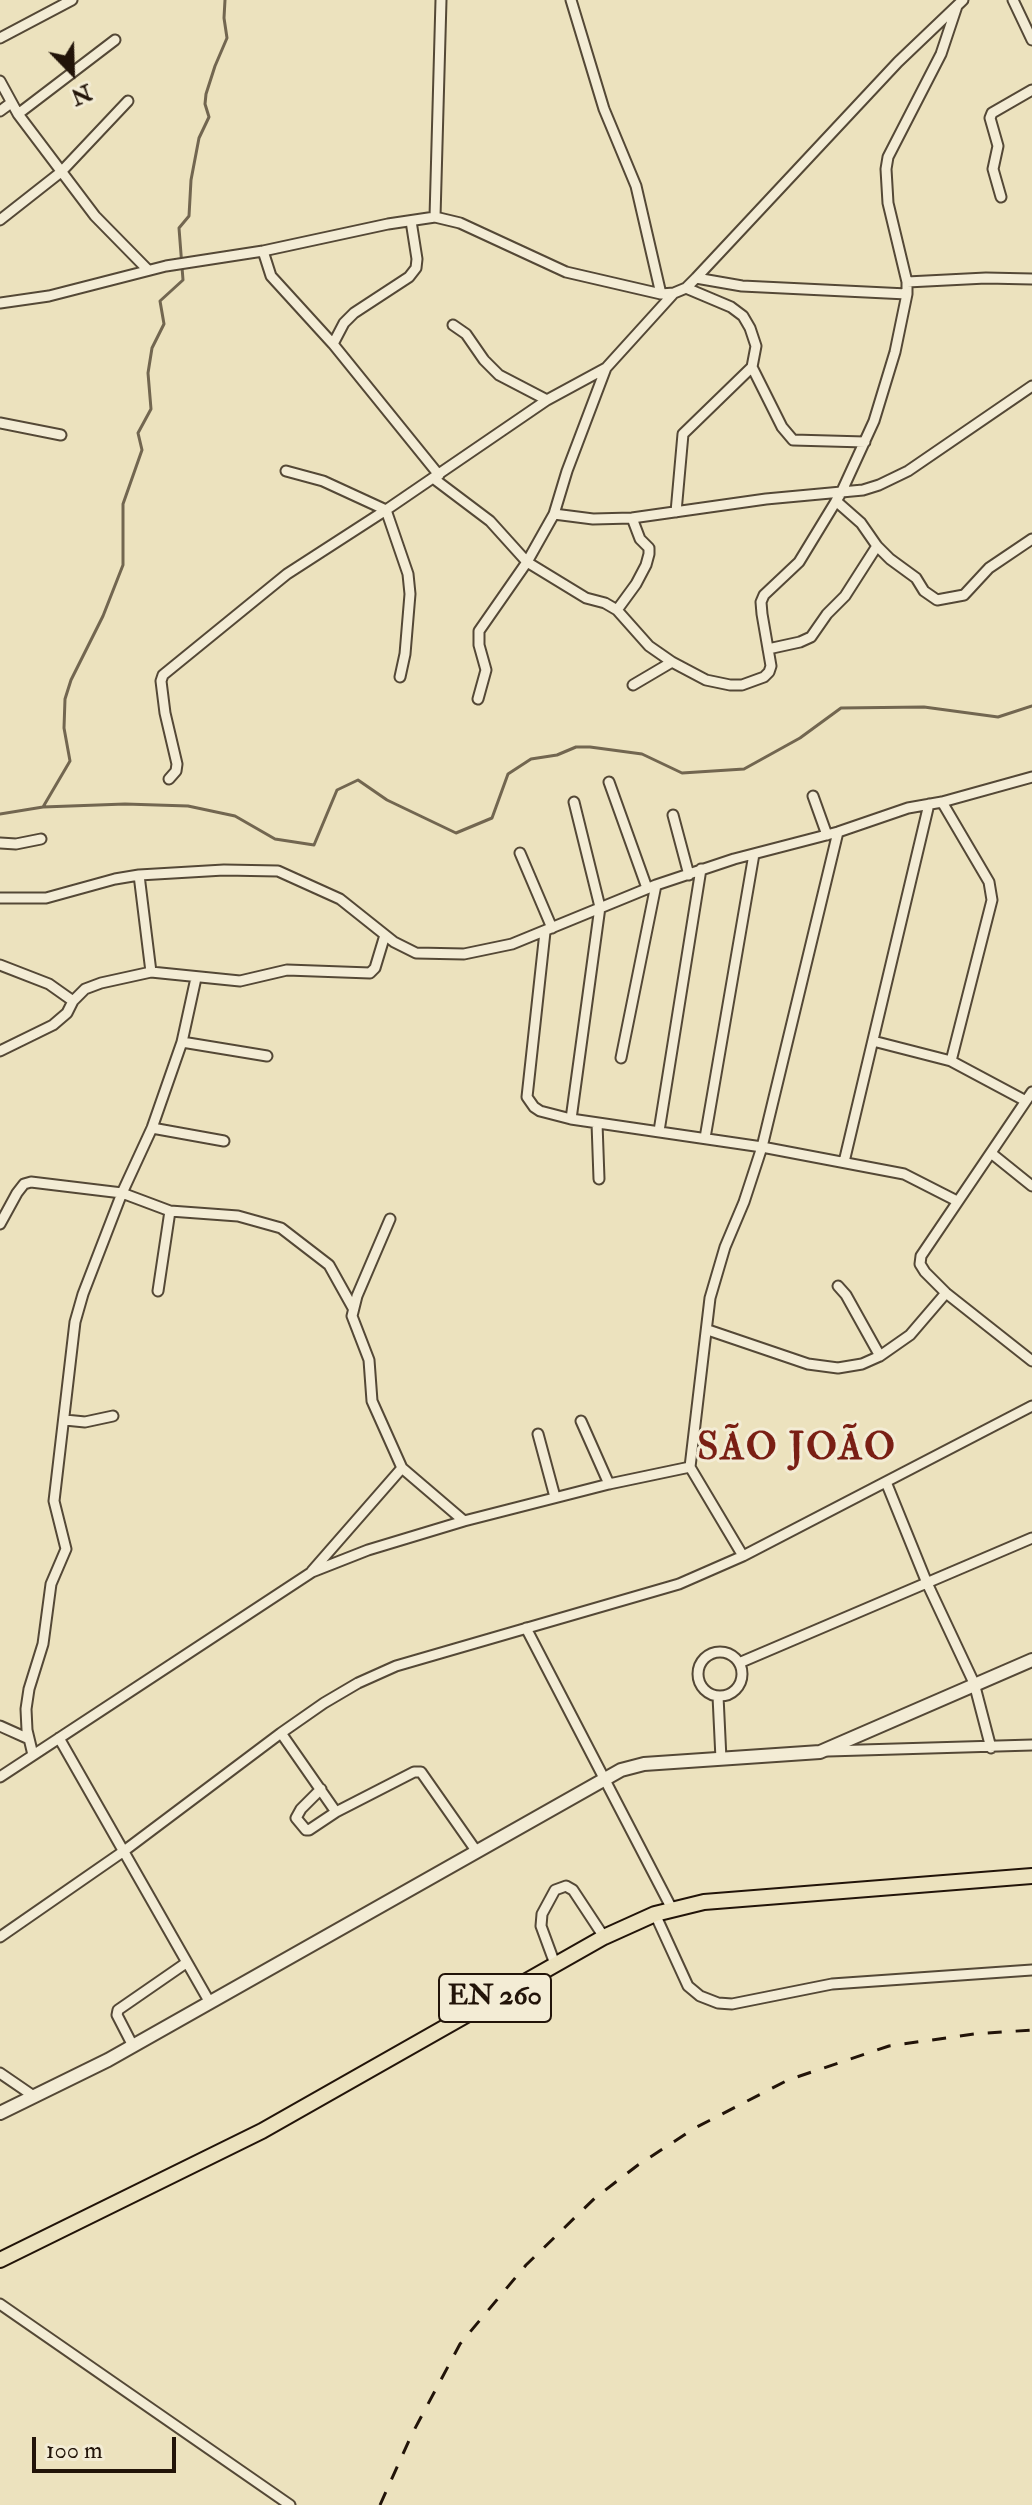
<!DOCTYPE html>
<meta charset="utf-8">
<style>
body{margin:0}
#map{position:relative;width:1032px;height:2505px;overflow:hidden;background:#ece2be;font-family:"IM FELL Double Pica",serif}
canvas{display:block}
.north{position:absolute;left:32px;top:32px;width:80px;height:80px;-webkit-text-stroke:6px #f3ecd5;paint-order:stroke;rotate:157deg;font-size:22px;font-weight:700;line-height:32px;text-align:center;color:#221409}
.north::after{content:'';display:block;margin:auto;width:28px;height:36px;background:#221409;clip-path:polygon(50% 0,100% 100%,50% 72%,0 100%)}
.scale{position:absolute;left:32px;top:2437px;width:144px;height:36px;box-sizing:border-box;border:4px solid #221409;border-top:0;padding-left:10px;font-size:24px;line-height:28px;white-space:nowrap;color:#221409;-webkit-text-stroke:6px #f3ecd5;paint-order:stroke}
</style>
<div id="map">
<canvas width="1032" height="2505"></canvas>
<div class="north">N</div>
<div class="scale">100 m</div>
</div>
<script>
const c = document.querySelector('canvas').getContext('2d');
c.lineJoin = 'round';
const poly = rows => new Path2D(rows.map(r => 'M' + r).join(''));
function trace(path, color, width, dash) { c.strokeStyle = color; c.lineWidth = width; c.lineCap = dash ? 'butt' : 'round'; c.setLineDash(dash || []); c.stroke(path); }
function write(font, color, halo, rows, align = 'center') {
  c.font = font + ' "IM FELL Double Pica",serif'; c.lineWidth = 6; c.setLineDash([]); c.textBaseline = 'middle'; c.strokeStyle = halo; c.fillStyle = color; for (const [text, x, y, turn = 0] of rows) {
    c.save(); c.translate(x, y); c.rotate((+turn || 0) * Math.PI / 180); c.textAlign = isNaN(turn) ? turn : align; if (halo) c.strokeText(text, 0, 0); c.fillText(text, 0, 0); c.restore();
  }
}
trace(poly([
 [43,807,70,761,64,728,65,699,71,680,103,616,123,565,123,504,142,450,138,433,151,409,148,373,152,348,164,324,160,301,183,280,179,228,189,216,191,180,199,138,209,117,205,104,206,94,215,66,227,38,224,18,225,0],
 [0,814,43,807,125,804,188,806,235,816,275,839,314,845,337,790,358,780,387,800,456,833,492,818,508,774,531,759,557,755,576,747,590,747,642,754,682,773,744,769,800,738,841,708,924,707,998,717,1032,706]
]), '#726650', 3);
const minor = poly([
 [571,0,604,109,636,186,661,294],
 [1013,0,1032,40],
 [0,38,72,0],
 [0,81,18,114,95,216,148,270],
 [0,111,11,103],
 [18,114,115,40],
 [1001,197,993,169,998,146,990,118,992,113,1032,90],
 [435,217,441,0],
 [0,220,61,172,128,101],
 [263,251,271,276,333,344,439,475],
 [696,278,742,286,907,294],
 [907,282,986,278,1032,279],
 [0,303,49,296,166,266,263,251,388,224,435,217,460,223,566,272,661,294,674,293,686,288,696,278,898,62,963,0],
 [453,325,466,334,484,360,499,375,547,400],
 [333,344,344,323,354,313,409,277,416,268,417,259,411,221],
 [752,367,782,427,793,440,865,442],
 [0,423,61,435],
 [286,471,323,481,386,510,408,574,410,594,405,654,400,677],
 [433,478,490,521,527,562,586,598,605,603,617,610,649,646,672,662,706,680,730,685,742,685,764,677,769,672,771,666,762,614,761,602,764,595,799,562,841,493,874,421,895,352,907,294,907,282,888,203,886,169,888,157,941,54,957,6],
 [836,501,861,523,877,546,890,559,916,578,924,591,937,600,964,595,989,568,1032,539],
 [676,512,683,434,752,367,756,346,750,328,743,316,731,307,686,288],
 [554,514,593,519,632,518,766,499,863,490,879,485,908,471,1032,386],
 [617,610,636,584,646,565,649,554,649,548,640,539,632,518],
 [768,649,800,642,811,637,827,614,845,596,877,546],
 [633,685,672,662],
 [478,699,486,670,479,645,479,631,527,562,554,514,567,471,606,368],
 [169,779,176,771,177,764,165,713,161,681,163,675,287,574,386,510,547,400,606,368,674,293],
 [609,782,647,888],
 [813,796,827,835],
 [942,802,989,882,992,900,951,1061,1024,1100],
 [673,815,689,875],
 [0,843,16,844,41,839],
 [520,853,552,928],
 [139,875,151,972],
 [0,898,46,898,115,879,139,875,224,870,278,871,340,899,394,942,416,953,464,954,512,944,656,885,734,859,838,832,908,808,942,802,1032,777],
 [545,932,527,1097,534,1107,540,1111,571,1119,762,1147,904,1174,957,1201],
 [0,965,49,984,73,1001],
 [873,1041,951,1061],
 [182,1042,267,1056],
 [0,1051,53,1025,67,1013,73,1001,85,989,101,983,151,972,240,981,287,970,370,973,375,968,385,935],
 [621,1058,656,885],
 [1032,1092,921,1256,920,1264,925,1272,946,1293,1032,1361],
 [571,1119,600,907,574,802],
 [597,1123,599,1179],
 [152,1128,224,1141],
 [659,1131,701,869],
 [705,1138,754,854],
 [991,1153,1032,1186],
 [844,1162,929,804],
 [170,1211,238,1216,281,1228,329,1265,353,1308],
 [390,1219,357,1296,352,1316,369,1360,372,1401,402,1468,464,1521],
 [0,1224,17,1193,24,1184,31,1182,122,1193,170,1211,158,1291],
 [838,1286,846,1295,880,1356],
 [708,1330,808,1364,838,1368,862,1364,880,1356,910,1335,946,1293],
 [65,1420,85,1422,113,1416],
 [581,1421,609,1484],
 [538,1434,555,1497],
 [886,1482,927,1583,974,1683,991,1748],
 [743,1556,690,1467,710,1298,725,1247,744,1202,762,1147,838,832],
 [312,1571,402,1468],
 [526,1628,672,1909],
 '698 1674a22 22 0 1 1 44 0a22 22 0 1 1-44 0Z',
 [739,1663,1032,1538],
 [718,1696,721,1759],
 [0,1726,29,1739],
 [281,1733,336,1812,414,1772,421,1772,477,1852],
 [59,1738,209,2001],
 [828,1751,1032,1745],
 [33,1755,27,1730,26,1709,29,1689,43,1644,51,1584,66,1549,54,1501,75,1322,83,1294,122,1193,152,1128,182,1042,196,978],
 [0,1777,312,1572,368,1550,464,1521,609,1484,690,1467],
 [321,1789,301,1809,296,1818,306,1830,309,1830,336,1812],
 [655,1914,688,1986,700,1996,718,2003,732,2004,832,1984,1032,1970],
 [0,1937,124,1851,281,1733,324,1703,358,1683,396,1666,679,1584,743,1556,1032,1406],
 [555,1964,541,1926,542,1914,555,1890,566,1886,573,1890,604,1937],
 [133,2046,117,2015,118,2010,186,1963],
 [0,2073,35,2097],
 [0,2304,290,2505]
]);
const tertiary = poly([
 [0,2113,108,2060,621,1770,644,1764,820,1752,1032,1660]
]);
const primary = poly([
 [0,2260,262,2131,604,1937,655,1914,704,1902,1032,1876]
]);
trace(minor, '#544836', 13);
trace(tertiary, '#544836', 16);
trace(primary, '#221409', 18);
trace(minor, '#f3ecd5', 9);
trace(tertiary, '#f3ecd5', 12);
trace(primary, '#ece2be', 14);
trace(poly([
 [380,2505,412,2434,460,2344,526,2265,595,2198,638,2165,695,2128,788,2080,889,2046,974,2034,1032,2030]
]), '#221409', 3, [14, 14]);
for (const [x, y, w] of [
 [495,1998,112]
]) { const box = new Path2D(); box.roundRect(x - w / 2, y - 24, w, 48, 6); c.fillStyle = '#f3ecd5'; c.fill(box); trace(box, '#221409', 2); }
write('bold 28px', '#221409', null, [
 ["EN 260",495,1998]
]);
c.letterSpacing = '2px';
write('bold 38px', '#7a1f14', '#f3ecd5', [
 ["SÃO JOÃO",797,1451]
]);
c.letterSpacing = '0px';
</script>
